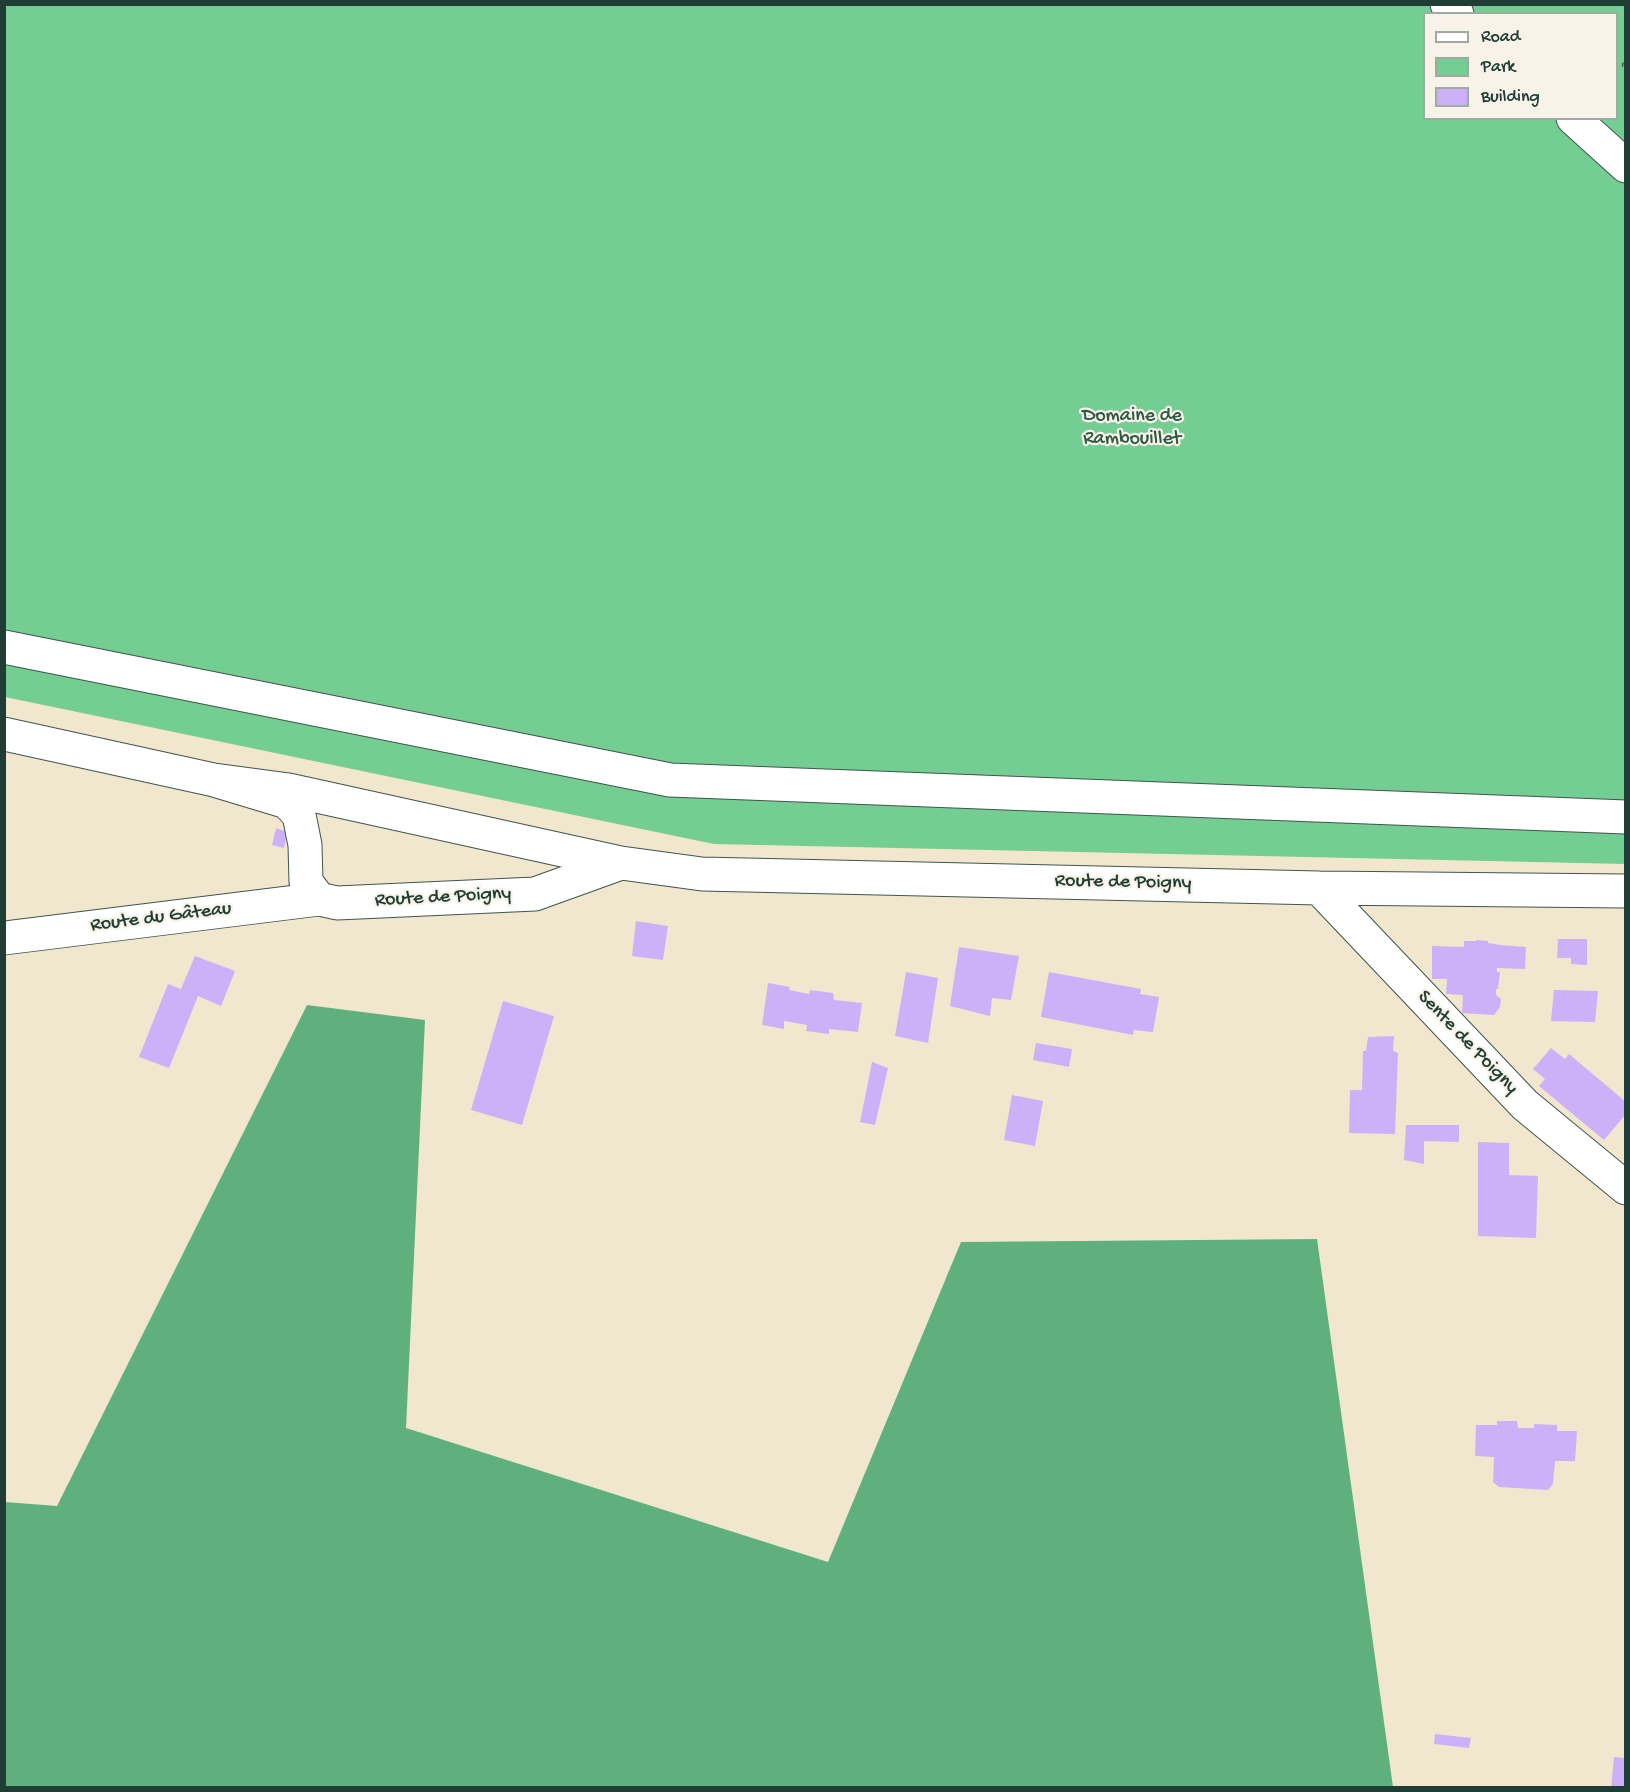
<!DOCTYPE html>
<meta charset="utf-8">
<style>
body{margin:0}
#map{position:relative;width:1630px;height:1792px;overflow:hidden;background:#f1e7cf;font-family:"Gochi Hand",sans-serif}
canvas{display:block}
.frame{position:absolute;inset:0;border:6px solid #1f3d34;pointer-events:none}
.legend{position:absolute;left:1423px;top:12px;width:195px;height:108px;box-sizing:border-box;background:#f7f3e8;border:2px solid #a1aaa0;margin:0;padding:8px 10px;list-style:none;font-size:18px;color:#1f3d34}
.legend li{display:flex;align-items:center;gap:12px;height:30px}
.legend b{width:30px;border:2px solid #a1aaa0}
</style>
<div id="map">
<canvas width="1630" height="1792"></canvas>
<div class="frame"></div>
<ul class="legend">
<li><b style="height:8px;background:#fff"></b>Road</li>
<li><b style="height:16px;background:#74cd93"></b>Park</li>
<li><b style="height:16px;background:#ccb1f8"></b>Building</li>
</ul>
</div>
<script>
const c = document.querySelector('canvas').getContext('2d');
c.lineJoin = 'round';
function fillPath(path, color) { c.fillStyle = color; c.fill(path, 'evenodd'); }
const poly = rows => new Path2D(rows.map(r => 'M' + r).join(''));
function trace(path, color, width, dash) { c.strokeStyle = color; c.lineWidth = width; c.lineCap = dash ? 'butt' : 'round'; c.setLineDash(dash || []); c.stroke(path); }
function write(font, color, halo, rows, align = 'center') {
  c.font = font + ' "Gochi Hand",sans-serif'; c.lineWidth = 4.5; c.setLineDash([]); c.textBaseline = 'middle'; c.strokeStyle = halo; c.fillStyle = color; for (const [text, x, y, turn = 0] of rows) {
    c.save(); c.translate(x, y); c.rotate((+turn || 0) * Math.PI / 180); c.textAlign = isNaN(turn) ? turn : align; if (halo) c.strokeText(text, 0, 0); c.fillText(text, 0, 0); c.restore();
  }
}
fillPath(poly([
 [5,5,1625,5,1625,864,714,844,5,697],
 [1424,14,1616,14,1616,118,1424,118]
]), '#74cd93');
fillPath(poly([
 [307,1005,425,1020,406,1428,828,1562,961,1242,1317,1239,1393,1787,5,1787,5,1502,57,1506]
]), '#5fb07d');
fillPath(poly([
 [276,828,287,832,284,848,272,845],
 [636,921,668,926,663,960,632,956],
 [1558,939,1587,939,1587,965,1571,964,1571,958,1557,958],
 [1476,940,1488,941,1488,943,1500,945,1526,947,1525,969,1497,968,1497,972,1500,972,1498,989,1496,989,1496,995,1501,999,1500,1007,1494,1015,1462,1013,1463,995,1446,994,1447,979,1432,979,1432,946,1464,947,1464,941,1476,941],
 [959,947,1019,956,1011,1000,992,998,990,1016,950,1006],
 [195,956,235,971,221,1006,198,996,169,1068,139,1057,168,984,181,989],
 [906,972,938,978,928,1043,895,1036],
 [1049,972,1141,989,1140,994,1159,997,1153,1032,1134,1030,1133,1035,1041,1017],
 [768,983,790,987,789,990,809,994,810,990,833,993,834,1000,862,1003,858,1032,829,1029,829,1034,806,1031,807,1025,784,1021,784,1029,762,1025],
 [1554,990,1598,991,1595,1022,1551,1021],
 [503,1001,554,1016,522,1125,471,1110],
 [1394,1036,1393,1051,1398,1053,1395,1134,1349,1133,1350,1090,1362,1090,1363,1051,1366,1051,1368,1037],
 [1036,1043,1072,1049,1069,1067,1033,1060],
 [1551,1048,1565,1059,1569,1054,1626,1102,1626,1114,1604,1140,1539,1086,1545,1079,1533,1069],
 [872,1062,888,1068,875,1125,860,1122],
 [1012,1095,1043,1101,1035,1146,1004,1140],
 [1406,1125,1459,1125,1459,1142,1424,1141,1424,1164,1404,1160],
 [1478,1142,1509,1143,1509,1175,1538,1176,1536,1238,1478,1236],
 [1497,1421,1517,1421,1518,1428,1534,1428,1534,1424,1557,1425,1557,1431,1577,1431,1575,1461,1555,1461,1553,1484,1548,1490,1499,1487,1493,1482,1494,1457,1475,1456,1476,1425,1497,1425],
 [1435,1734,1471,1738,1469,1748,1434,1744],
 [1614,1757,1626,1758,1626,1788,1611,1788]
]), '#ccb1f8');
const minor = poly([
 [1447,4,1457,14],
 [1573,118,1626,166],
 [4,647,670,780,1626,817],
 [4,734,214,780,287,802,299,815,305,845,306,882,319,899,337,903,535,894,621,863],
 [214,780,289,790,621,863,702,874,1319,888,1626,891],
 [1319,888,1525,1105,1626,1188],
 [4,938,319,899]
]);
trace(minor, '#3e564b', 35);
trace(poly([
 [1616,64,1626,65]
]), '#3e564b', 4, [1.5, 4.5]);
trace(minor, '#fff', 33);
write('20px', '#305a47', '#f7f3e8', [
 ["Domaine de",1132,417],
 ["Rambouillet",1132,440]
]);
write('20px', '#1f3d34', '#f7f3e8', [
 ["Route de Poigny",1123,883,1],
 ["Route de Poigny",443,898,-3],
 ["Route du Gâteau",161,918,-7],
 ["Sente de Poigny",1467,1043,46]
]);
</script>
